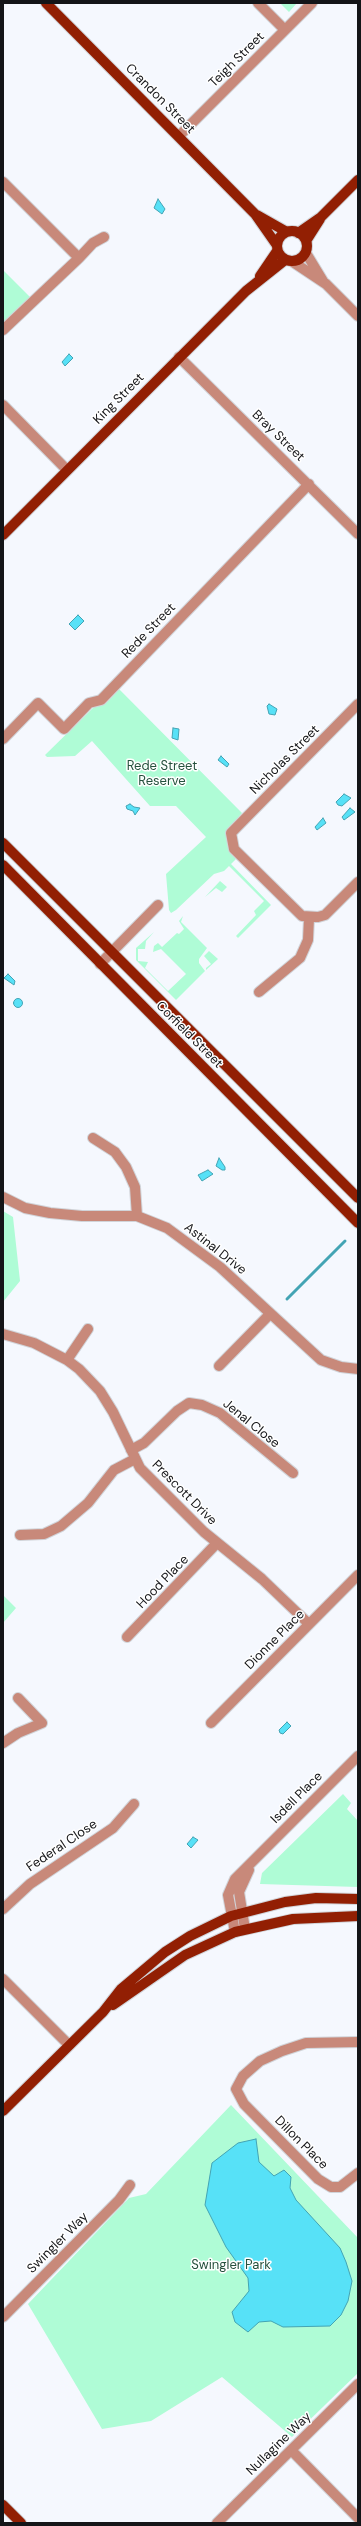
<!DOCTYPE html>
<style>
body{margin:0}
#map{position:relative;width:361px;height:2526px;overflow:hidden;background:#f5f8fe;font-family:"DM Sans",sans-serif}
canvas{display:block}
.frame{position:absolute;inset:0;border:4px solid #141518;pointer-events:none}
</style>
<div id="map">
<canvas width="361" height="2526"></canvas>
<div class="frame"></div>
</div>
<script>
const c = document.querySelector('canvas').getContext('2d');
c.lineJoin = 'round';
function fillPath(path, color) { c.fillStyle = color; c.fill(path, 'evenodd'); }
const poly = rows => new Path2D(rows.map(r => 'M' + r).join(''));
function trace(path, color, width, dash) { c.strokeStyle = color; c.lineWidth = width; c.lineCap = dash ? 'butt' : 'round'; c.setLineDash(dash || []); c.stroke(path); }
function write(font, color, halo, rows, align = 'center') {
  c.font = font + ' "DM Sans",sans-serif'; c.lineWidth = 3; c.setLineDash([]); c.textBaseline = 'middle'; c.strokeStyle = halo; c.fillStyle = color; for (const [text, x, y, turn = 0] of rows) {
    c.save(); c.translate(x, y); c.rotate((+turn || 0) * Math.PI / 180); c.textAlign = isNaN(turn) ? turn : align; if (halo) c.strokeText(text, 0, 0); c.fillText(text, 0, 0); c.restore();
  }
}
fillPath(poly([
 [280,3,297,3,289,12],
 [3,270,30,297,3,323],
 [119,689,242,813,229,829,227,838,228,848,236,859,231,864,271,905,238,938,236,936,256,915,254,911,264,901,229,866,224,871,214,874,176,910,171,913,169,910,166,874,206,837,176,806,150,806,92,741,75,756,47,757,45,755,96,705,109,700],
 [220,881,227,887,222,892,216,888,205,897],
 [183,916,181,922,207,948,199,959,199,963,205,971,176,1000,136,960,136,948,154,932,146,941,145,949,138,949,138,961,148,962,145,968,168,991,186,974,161,949,153,952,154,946,158,943,162,947,177,933,179,934,184,929,179,921],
 [209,951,218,959,206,970,206,968,211,964,204,956],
 [3,1211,13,1217,20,1281,3,1302],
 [3,1595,16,1608,3,1623],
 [343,1794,351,1803,347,1809,358,1821,358,1887,260,1884,262,1873],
 [231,2105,358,2238,358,2373,292,2437,222,2377,151,2421,102,2429,28,2304,129,2198,146,2194]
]), '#affcd6');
const water = poly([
 [158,199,165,209,162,214,154,208,158,199],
 [69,354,73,358,65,366,62,362,69,354],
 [78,615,84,621,75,630,69,624,78,615],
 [269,704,277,709,275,715,269,714,267,706,269,704],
 [173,728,179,729,178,740,172,738,173,728],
 [221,756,229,764,227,767,218,760,221,756],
 [344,794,351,798,342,806,338,805,336,802,344,794],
 [130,804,134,807,140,808,135,815,133,811,127,809,126,806,130,804],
 [350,808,355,812,344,820,342,817,350,808],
 [323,818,326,823,317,830,315,827,323,818],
 [8,974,15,981,14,985,4,978,8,974],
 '13.5 1003a4.5 4.5 0 1 1 9 0a4.5 4.5 0 1 1-9 0Z',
 [219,1158,225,1167,225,1170,222,1170,216,1166,219,1158],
 [208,1170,213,1174,202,1181,198,1175,208,1170],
 [287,1722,291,1726,283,1734,280,1733,279,1730,287,1722],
 [193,1837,198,1840,191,1848,187,1844,193,1837],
 [256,2139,259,2162,274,2176,284,2170,291,2177,290,2188,296,2200,340,2248,346,2262,352,2281,348,2301,341,2315,330,2326,283,2327,271,2321,259,2322,248,2332,235,2322,232,2312,249,2291,248,2278,226,2247,205,2205,212,2163,238,2143,256,2139]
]);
fillPath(water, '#57e1f7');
trace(water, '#43a4b4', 1);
trace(poly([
 [287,1299,345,1241]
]), '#43a4b4', 3);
const minor = poly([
 [258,3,285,30],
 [179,136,312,3],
 [3,182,79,258,3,330],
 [306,253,323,281],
 [79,258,93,243,104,237],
 [293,262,326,284,358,316],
 [179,357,358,534],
 [3,405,67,470],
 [358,704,231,833,234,849,302,916,318,917,325,915,358,882],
 [3,739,38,703,64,729,89,703,101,700,309,484],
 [100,964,158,905],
 [259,992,300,958,308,940,309,918],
 [93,1138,115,1152,126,1167,135,1187,137,1216],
 [3,1197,25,1208,50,1213,82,1216,137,1216,167,1228,220,1267,321,1360,341,1367,358,1369],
 [3,1334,34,1343,67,1360,79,1369,100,1391,113,1412,140,1468,204,1532,262,1579,309,1624],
 [67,1360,88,1329],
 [219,1366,270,1314],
 [131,1450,144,1443,177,1411,189,1403,202,1405,220,1413,293,1473],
 [20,1535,44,1534,61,1526,88,1503,114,1470,135,1459],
 [127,1637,217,1543],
 [211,1723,358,1575],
 [3,1743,18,1733,42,1723,18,1698],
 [3,1909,30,1884,113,1828,134,1804],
 [245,1929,239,1892,249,1870],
 [235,1932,228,1895,235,1879,358,1756],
 [3,1979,69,2045],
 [358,2042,306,2043,282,2051,260,2061,243,2076,236,2089,244,2104,318,2179,331,2187,340,2187,358,2173],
 [3,2317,119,2200,130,2185],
 [292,2451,358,2518],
 [217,2523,358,2384]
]);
const major = poly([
 [46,3,255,214,276,244],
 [257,215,287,232],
 '277 246a15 15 0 1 1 30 0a15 15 0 1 1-30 0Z',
 [298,233,321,217,358,180],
 [306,241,320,219],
 [260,276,277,251],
 [3,535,246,291,285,260],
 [3,843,358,1198],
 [3,865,358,1223],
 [113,2005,185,1955,235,1932,293,1919,358,1916],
 [3,2111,103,2012,121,1989,165,1952,190,1936,231,1916,285,1902,316,1898,358,1899],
 [3,2505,21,2523]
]);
trace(minor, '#d1d4d9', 12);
trace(major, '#d1d4d9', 12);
trace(minor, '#c8897a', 10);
trace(major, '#921f03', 10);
write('13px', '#141518', '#fff', [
 ["Teigh Street",237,60,-45],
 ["Crandon Street",160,99,45],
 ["King Street",119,399,-45],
 ["Bray Street",278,436,44],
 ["Rede Street",149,631,-46],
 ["Nicholas Street",285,760,-45],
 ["Corfield Street",189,1035,45],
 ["Astinal Drive",215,1249,38],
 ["Jenal Close",251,1424,39],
 ["Prescott Drive",184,1493,45],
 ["Hood Place",163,1582,-46],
 ["Dionne Place",275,1640,-45],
 ["Isdell Place",297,1798,-45],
 ["Federal Close",62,1846,-34],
 ["Dillon Place",301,2143,45],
 ["Swingler Way",58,2243,-45],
 ["Nullagine Way",279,2444,-44]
]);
write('13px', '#25513d', '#fff', [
 ["Rede Street",162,767],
 ["Reserve",162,782],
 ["Swingler Park",231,2266]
]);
</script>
